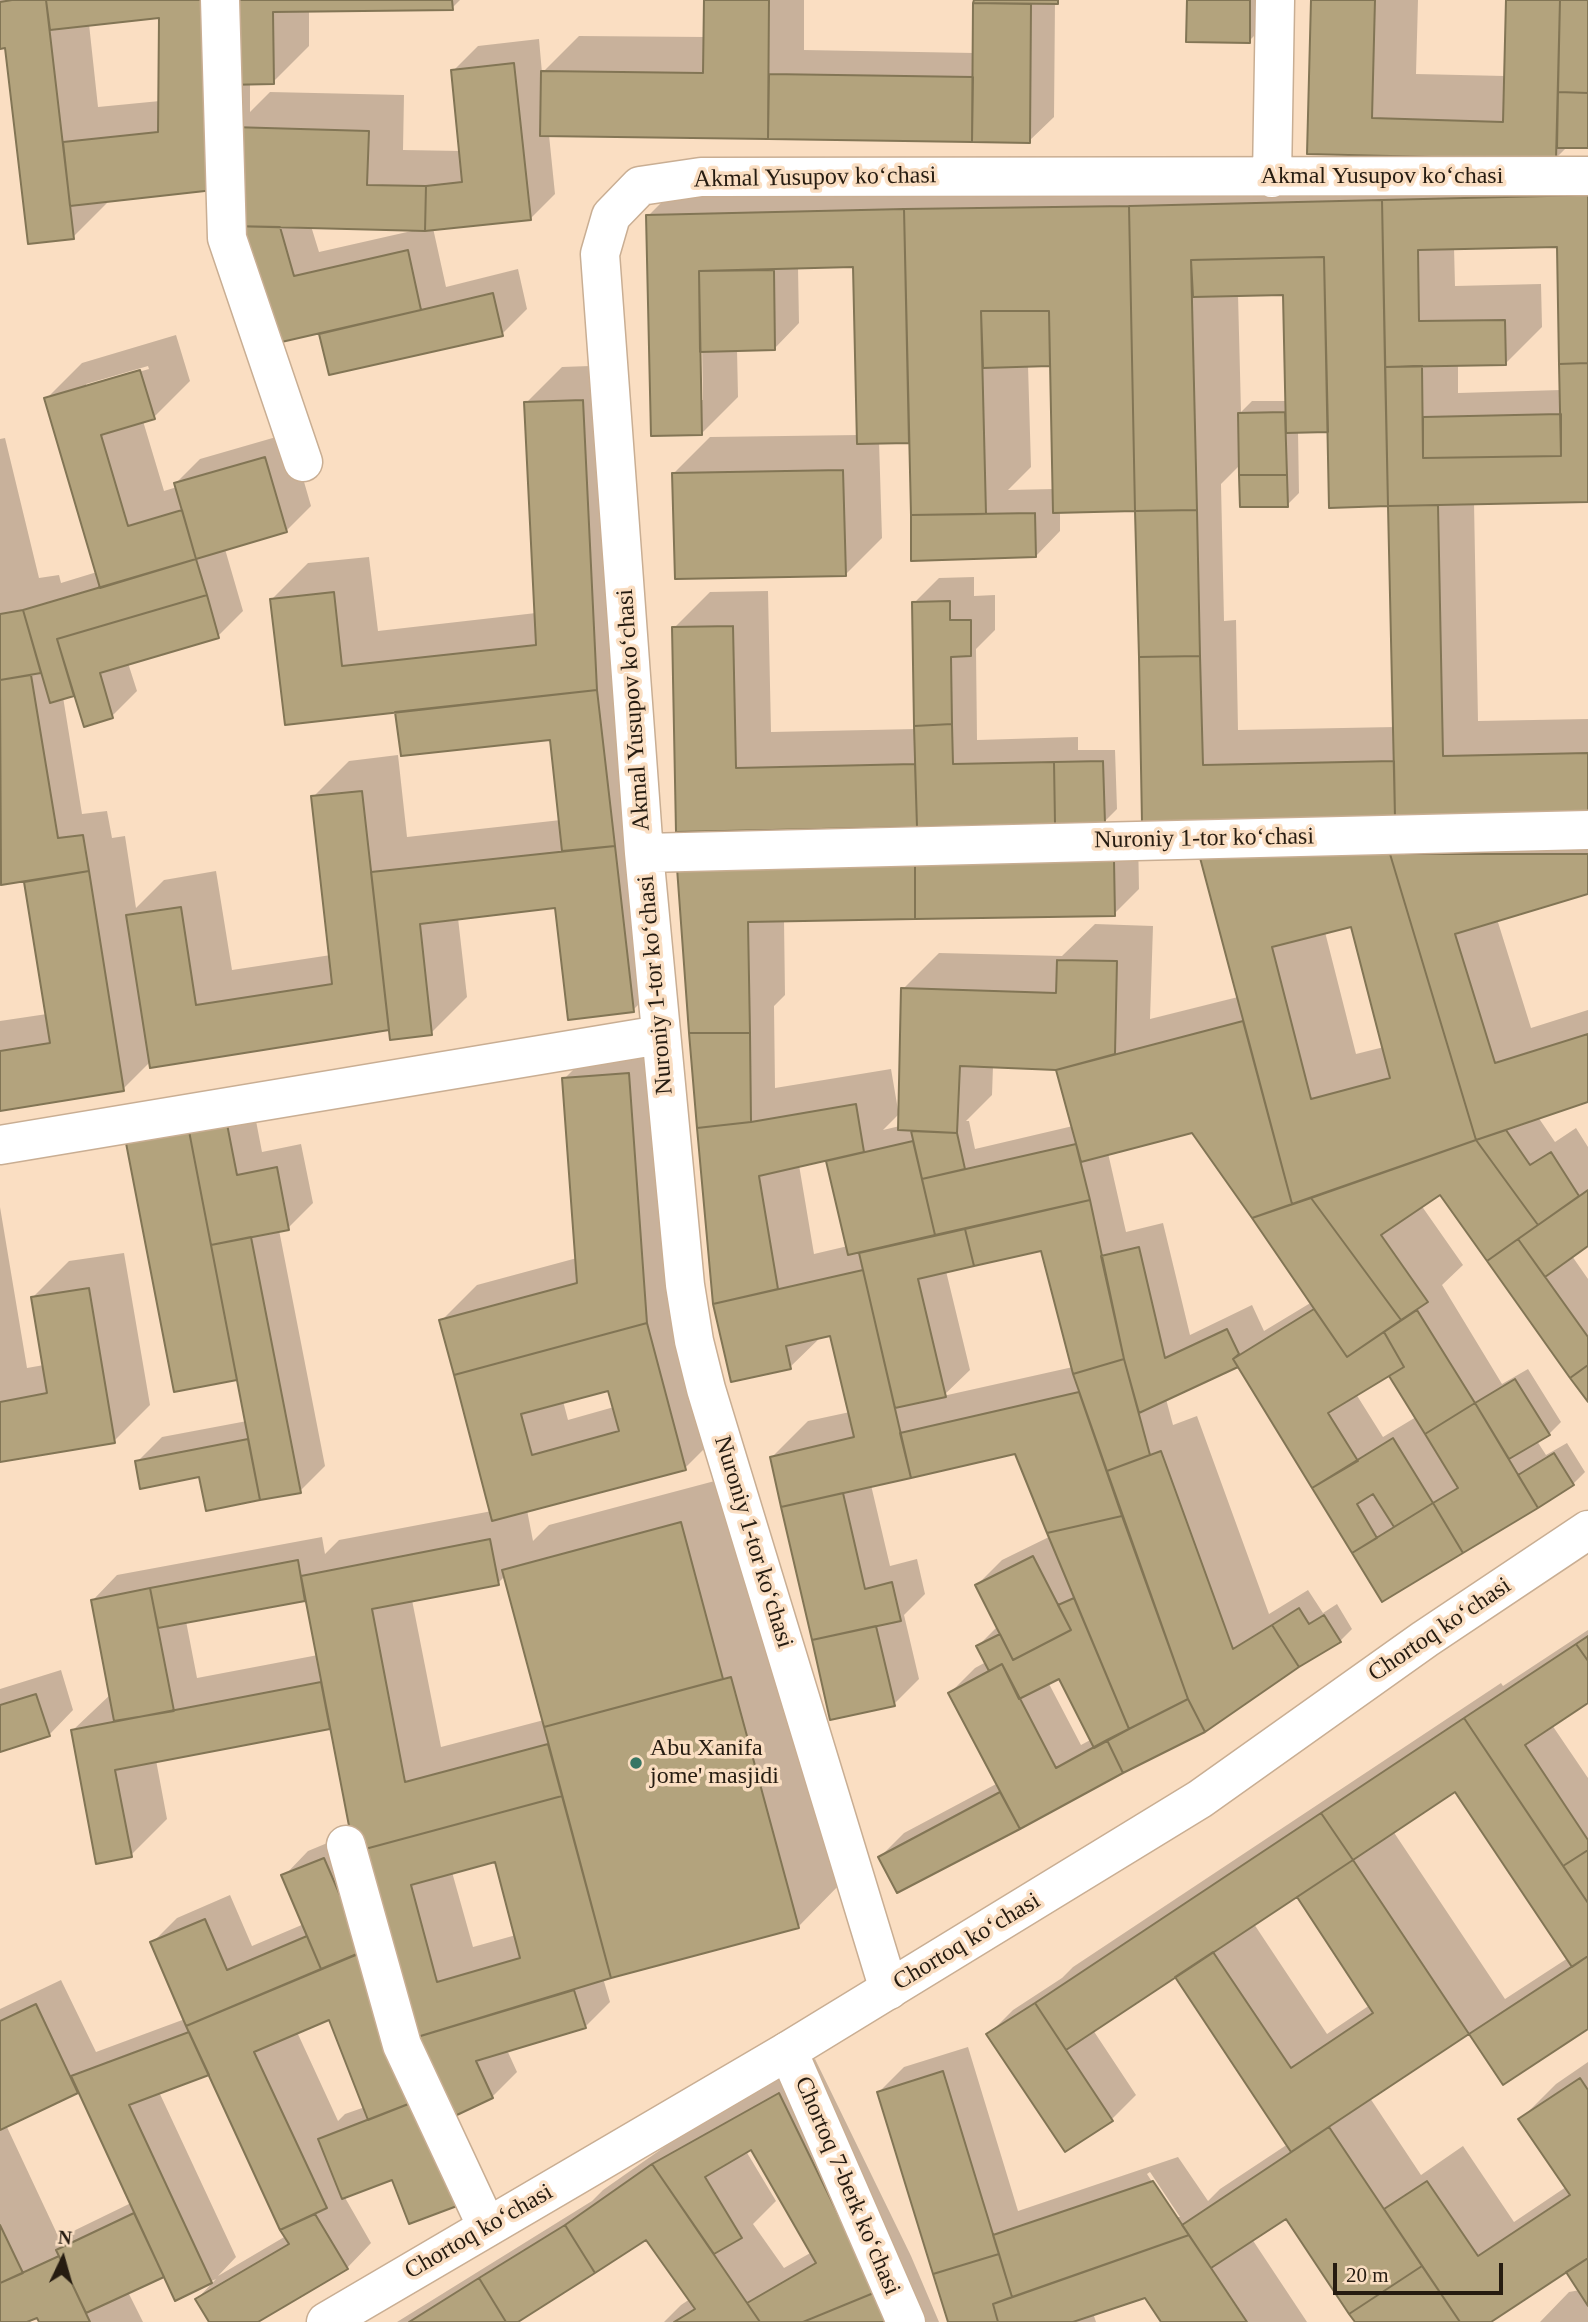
<!DOCTYPE html>
<meta charset="utf-8">
<style>
body{margin:0}
#map{position:relative;width:1588px;height:2322px;overflow:hidden;background:#fadec2;font-family:Georgia,serif}
canvas{display:block}
.north{position:absolute;left:28px;top:2224px;width:70px;height:70px;-webkit-text-stroke:5px #fadec2;paint-order:stroke;rotate:5deg;font-size:19px;font-weight:700;line-height:28px;text-align:center;color:#261c11}
.north::after{content:'';display:block;margin:auto;width:24px;height:32px;background:#261c11;clip-path:polygon(50% 0,100% 100%,50% 72%,0 100%)}
.scale{position:absolute;left:1333px;top:2263px;width:170px;height:32px;box-sizing:border-box;border:4px solid #261c11;border-top:0;padding-left:9px;font-size:21px;line-height:24px;white-space:nowrap;color:#261c11;-webkit-text-stroke:5px #fadec2;paint-order:stroke}
</style>
<div id="map">
<canvas width="1588" height="2322"></canvas>
<div class="north">N</div>
<div class="scale">20 m</div>
</div>
<script>
const c = document.querySelector('canvas').getContext('2d');
c.lineJoin = 'round';
function fillPath(path, color) { c.fillStyle = color; c.fill(path, 'evenodd'); }
const poly = rows => new Path2D(rows.map(r => 'M' + r).join(''));
function trace(path, color, width, dash) { c.strokeStyle = color; c.lineWidth = width; c.lineCap = dash ? 'butt' : 'round'; c.setLineDash(dash || []); c.stroke(path); }
function write(font, color, halo, rows, align = 'center') {
  c.font = font + ' Georgia,serif'; c.lineWidth = 7; c.setLineDash([]); c.textBaseline = 'middle'; c.strokeStyle = halo; c.fillStyle = color; for (const [text, x, y, turn = 0] of rows) {
    c.save(); c.translate(x, y); c.rotate((+turn || 0) * Math.PI / 180); c.textAlign = isNaN(turn) ? turn : align; if (halo) c.strokeText(text, 0, 0); c.fillText(text, 0, 0); c.restore();
  }
}
fillPath(poly([
 [0,0,460,0,452,8,309,10,309,46,273,82,250,83,250,112,270,92,404,95,403,150,461,151,453,71,478,46,539,39,542,73,579,36,706,37,706,0,804,0,804,50,975,53,975,0,1059,0,1055,2,1054,117,1029,141,549,135,555,194,530,219,433,228,446,287,518,269,527,309,502,334,331,373,321,331,233,168,109,201,73,237,6,46,0,47],
 [160,16,160,101,98,107,89,24],
 [311,226,416,230,319,252],
 [1188,0,1285,0,1285,5,1249,41],
 [1312,0,1418,0,1416,74,1505,76,1507,0,1588,0,1588,147,1568,146,1556,158,1426,155,1427,165,1588,161,1588,500,1474,502,1478,721,1588,719,1588,892,1497,919,1531,1028,1588,1010,1588,1100,1538,1117,1555,1142,1576,1128,1588,1147,1588,1244,1572,1256,1588,1279,1588,1399,1441,1192,1421,1205,1463,1265,1442,1285,1502,1384,1528,1369,1561,1422,1549,1434,1537,1441,1546,1455,1567,1443,1585,1472,1573,1484,1383,1600,1239,1365,1166,1399,1173,1425,1197,1416,1269,1614,1308,1590,1323,1613,1337,1604,1352,1629,1340,1641,1123,1771,898,1890,880,1857,904,1833,998,1783,950,1693,975,1668,986,1662,978,1646,998,1626,977,1585,1002,1560,1051,1536,1016,1452,871,1485,890,1566,917,1559,925,1594,904,1615,919,1679,894,1704,772,1457,808,1421,850,1412,832,1333,822,1336,790,1367,733,1380,715,1303,678,869,718,829,674,628,710,592,768,591,771,732,917,729,914,603,939,578,974,577,974,596,995,595,995,630,976,649,977,740,1078,737,1078,750,1115,750,1117,809,1104,822,855,826,855,830,1138,836,1139,889,1114,914,784,920,785,995,774,1006,775,1088,891,1069,898,1110,900,1110,903,989,939,953,1062,956,1095,924,1153,926,1150,1019,1238,997,1201,855,1144,821,1140,509,1060,511,1060,531,1036,556,913,559,911,438,908,441,879,441,882,538,846,574,674,473,710,437,859,435,855,265,798,267,799,323,775,348,737,349,738,397,702,433,648,216,684,180,951,165,1358,157],
 [1558,245,1561,390,1458,393,1458,364,1506,363,1542,327,1541,284,1455,286,1454,247],
 [1238,294,1284,294,1287,401,1252,401,1241,412],
 [699,343,702,343,703,400,700,400],
 [1028,365,1052,365,1054,489,1008,490,1031,467],
 [1329,430,1390,504,1395,727,1238,730,1236,620,1224,621,1221,484,1241,464,1287,505,1299,493,1298,431],
 [1353,925,1384,1047,1356,1054,1325,932],
 [993,1066,1058,1068,1073,1126,975,1149,969,1121,966,1121,992,1095],
 [900,1113,900,1126,883,1130],
 [1193,1131,1259,1213,1254,1218,1312,1302,1264,1331,1252,1305,1190,1335,1163,1223,1126,1232,1108,1153],
 [832,1157,828,1161,848,1246,814,1254,799,1165],
 [1042,1249,1073,1367,943,1396,970,1370,946,1271],
 [1390,1374,1416,1417,1383,1437,1356,1394],
 [1060,1676,1092,1739,1081,1745,1048,1682],
 [176,335,190,381,154,417,143,421,164,491,177,487,176,483,200,459,290,433,311,506,286,531,225,549,243,611,218,636,128,663,137,691,112,716,75,693,63,697,82,814,107,811,112,838,125,836,136,908,164,880,216,871,232,970,331,955,313,797,349,761,398,755,407,837,561,820,552,738,397,710,287,723,272,599,308,563,369,557,378,631,536,613,526,403,562,367,618,365,669,974,633,1010,557,906,458,918,467,997,431,1033,390,1028,151,1061,123,1089,0,1109,0,1021,47,1014,25,880,3,883,0,866,0,439,5,438,39,578,59,575,61,583,97,572,46,399,82,363],
 [148,366,149,369,86,387,86,384],
 [664,1038,721,1432,685,1468,527,1510,533,1541,549,1525,726,1478,843,1881,798,1927,603,1978,610,2002,585,2027,507,2050,517,2072,492,2097,455,2114,393,2178,344,2196,371,2243,347,2268,254,2322,211,2322,197,2299,216,2279,176,2298,165,2275,128,2292,143,2322,41,2322,37,2315,29,2319,31,2322,0,2322,0,2009,61,1980,96,2052,185,2019,152,1943,177,1918,230,1895,252,1946,304,1924,284,1876,308,1851,349,1834,353,1840,331,1727,156,1760,167,1819,131,1855,73,1730,111,1694,93,1600,117,1575,322,1537,325,1554,339,1540,492,1511,441,1321,477,1285,577,1258,564,1079,600,1043],
 [609,1388,614,1407,568,1420,563,1401],
 [505,1576,544,1720,441,1747,412,1600,498,1583],
 [306,1596,318,1655,197,1678,186,1621,304,1599],
 [496,1860,516,1935,473,1947,452,1872],
 [330,2018,365,2107,345,2114,338,2121,297,2032],
 [210,2073,286,2236,218,2276,236,2257,159,2092],
 [79,2091,131,2203,59,2238,6,2125],
 [252,1100,262,1152,301,1144,313,1203,288,1228,279,1230,325,1466,300,1491,207,1509,201,1475,137,1462,162,1437,247,1421,238,1378,128,1144],
 [0,1207,27,1368,44,1365,33,1297,69,1261,124,1253,150,1405,114,1441,0,1460],
 [1588,1630,1588,1701,1552,1725,1588,1778,1588,2027,1503,2083,1469,2032,1370,2098,1421,2175,1463,2146,1514,2222,1566,2187,1520,2120,1556,2084,1588,2062,1588,2322,1540,2322,1569,2292,1580,2290,1567,2270,1488,2322,1357,2322,1286,2216,1252,2239,1307,2322,1164,2322,1146,2296,1093,2313,1096,2322,950,2322,879,2092,904,2067,968,2047,1018,2211,1178,2157,1208,2201,1220,2189,1288,2144,1176,1975,1093,2030,1136,2095,1112,2119,989,2034,1013,2010,1062,1978,1073,1967,1501,1683,1503,1686],
 [1455,1789,1568,1958,1505,1999,1393,1831],
 [1297,1895,1370,2005,1327,2034,1254,1924],
 [1150,2172,1180,2217,1175,2217,1147,2174],
 [61,1670,73,1710,49,1735,0,1750,0,1689],
 [815,2059,911,2256,939,2322,664,2322,681,2305,690,2299,646,2238,514,2322,397,2322,592,2201,603,2190,690,2129],
 [752,2148,812,2252,784,2268,753,2224,776,2201,746,2151]
]), '#0003');
const building = poly([
 [12,0,46,0,74,239,28,244,5,48,0,49,0,2,12,0],
 [46,0,216,0,214,190,70,206,63,142,158,132,159,18,50,30,46,0],
 [223,0,452,0,453,10,273,12,274,84,224,85,223,0],
 [704,0,769,0,768,139,540,136,541,71,703,73,704,0],
 [974,0,1058,0,1058,4,973,3,974,0],
 [1187,0,1250,0,1250,43,1186,42,1187,0],
 [1311,0,1375,0,1372,118,1503,122,1506,0,1560,0,1556,160,1307,154,1311,0],
 [1560,0,1588,0,1588,93,1558,92,1560,0],
 [973,3,1031,4,1030,143,972,142,973,3],
 [514,63,531,220,425,231,426,186,462,182,451,70,514,63],
 [769,74,973,77,972,142,768,139,769,74],
 [1558,92,1588,93,1588,148,1557,148,1558,92],
 [232,127,369,131,367,185,426,186,425,231,230,226,232,127],
 [1588,195,1588,363,1559,364,1557,247,1418,250,1419,321,1505,320,1506,365,1385,367,1382,200,1588,195],
 [1382,200,1388,506,1329,508,1324,257,1191,260,1197,510,1135,511,1129,206,1382,200],
 [1129,206,1135,511,1053,513,1049,311,981,311,986,514,911,515,904,209,1129,206],
 [904,209,909,443,857,444,853,267,699,271,702,435,651,436,646,215,904,209],
 [230,226,280,227,294,276,408,250,421,310,264,346,230,226],
 [1324,257,1328,432,1286,433,1283,295,1193,297,1191,260,1324,257],
 [774,270,775,350,700,352,699,271,774,270],
 [493,293,503,336,329,375,319,334,493,293],
 [981,311,1049,311,1050,366,983,368,981,311],
 [1588,363,1588,502,1388,506,1385,367,1422,366,1423,458,1561,456,1559,364,1588,363],
 [140,370,155,419,101,435,128,526,182,510,196,559,100,588,44,398,140,370],
 [583,400,597,690,285,725,270,599,334,592,342,666,536,645,524,402,583,400],
 [1285,412,1287,475,1239,475,1238,413,1285,412],
 [1561,414,1561,456,1423,458,1423,417,1561,414],
 [265,457,287,532,196,559,174,483,265,457],
 [843,470,846,576,675,579,672,473,843,470],
 [1239,475,1287,475,1288,507,1240,507,1239,475],
 [1438,505,1443,756,1588,753,1588,814,1395,818,1388,506,1438,505],
 [1197,510,1200,656,1139,657,1135,511,1197,510],
 [1035,513,1036,557,911,561,911,515,1035,513],
 [196,559,207,595,57,639,74,696,50,703,23,610,196,559],
 [207,595,219,638,100,673,113,718,84,727,57,639,207,595],
 [950,601,950,620,971,620,971,656,951,657,952,724,914,726,912,602,950,601],
 [23,610,41,673,0,680,0,614,23,610],
 [733,626,736,768,915,764,917,827,676,832,672,627,733,626],
 [1200,656,1203,765,1394,761,1395,818,1142,823,1139,657,1200,656],
 [31,675,58,838,83,835,89,871,1,885,0,680,31,675],
 [597,690,615,846,562,851,550,740,401,756,395,712,597,690],
 [952,724,953,764,1054,762,1055,824,917,827,914,726,952,724],
 [1103,761,1105,823,1055,824,1054,762,1103,761],
 [362,791,389,1030,150,1068,126,915,181,907,196,1005,332,984,311,796,362,791],
 [615,846,634,1012,568,1020,555,908,420,924,432,1035,390,1040,371,872,615,846],
 [1199,854,1390,854,1476,1140,1292,1204,1199,854],
 [1351,927,1390,1078,1311,1099,1272,947,1351,927],
 [1390,854,1588,854,1588,894,1455,934,1495,1063,1588,1034,1588,1102,1476,1140,1390,854],
 [1114,860,1115,916,915,919,915,863,1114,860],
 [915,863,915,919,748,922,750,1033,689,1033,677,868,915,863],
 [89,871,124,1091,0,1111,0,1051,50,1043,24,882,89,871],
 [1057,960,1117,961,1115,1054,1056,1070,960,1066,957,1133,898,1130,901,988,1056,993,1057,960],
 [1243,1021,1292,1204,1252,1218,1192,1133,1081,1162,1056,1070,1243,1021],
 [689,1033,750,1033,751,1122,697,1128,689,1033],
 [629,1073,647,1323,454,1375,439,1320,577,1283,562,1078,629,1073],
 [856,1104,864,1152,759,1176,778,1289,713,1304,697,1128,751,1122,856,1104],
 [227,1124,237,1175,277,1167,289,1230,211,1245,189,1131,227,1124],
 [1506,1130,1530,1165,1551,1152,1579,1196,1538,1225,1476,1140,1506,1130],
 [189,1131,237,1380,174,1392,126,1143,189,1131],
 [911,1131,957,1133,965,1169,922,1179,911,1131],
 [1476,1140,1538,1225,1487,1261,1440,1195,1381,1235,1428,1302,1401,1320,1311,1198,1476,1140],
 [913,1141,935,1235,848,1255,826,1161,913,1141],
 [1076,1144,1090,1200,935,1235,922,1179,1076,1144],
 [1588,1190,1588,1246,1545,1277,1518,1239,1588,1190],
 [1311,1198,1401,1320,1347,1357,1252,1218,1311,1198],
 [1090,1200,1124,1359,1073,1374,1041,1251,974,1266,965,1229,1090,1200],
 [965,1229,974,1266,918,1279,946,1397,895,1408,859,1253,965,1229],
 [251,1237,301,1493,260,1500,211,1245,251,1237],
 [1518,1239,1588,1337,1588,1365,1570,1378,1487,1261,1518,1239],
 [1139,1247,1165,1358,1227,1329,1239,1354,1233,1359,1238,1367,1139,1413,1124,1359,1101,1256,1139,1247],
 [863,1270,911,1478,781,1507,770,1457,854,1437,830,1336,786,1346,791,1369,731,1382,713,1304,863,1270],
 [89,1288,115,1443,0,1462,0,1402,47,1393,31,1297,89,1288],
 [1314,1309,1347,1357,1384,1332,1404,1367,1328,1413,1358,1461,1312,1488,1233,1359,1314,1309],
 [1417,1310,1475,1403,1425,1434,1389,1376,1404,1367,1384,1332,1417,1310],
 [647,1323,686,1470,492,1521,454,1375,647,1323],
 [608,1391,619,1431,532,1455,521,1414,608,1391],
 [1124,1359,1150,1455,1107,1471,1073,1374,1124,1359],
 [1588,1365,1588,1402,1570,1378,1588,1365],
 [1515,1379,1550,1435,1509,1459,1475,1403,1515,1379],
 [1079,1392,1122,1516,1047,1533,1015,1454,911,1478,900,1433,1079,1392],
 [1475,1403,1538,1508,1463,1553,1433,1503,1458,1488,1425,1434,1475,1403],
 [1393,1438,1433,1503,1394,1527,1373,1494,1357,1504,1377,1538,1352,1553,1312,1488,1393,1438],
 [248,1439,260,1500,206,1511,199,1477,140,1489,135,1461,248,1439],
 [1161,1451,1233,1649,1272,1625,1299,1667,1205,1732,1188,1699,1107,1471,1161,1451],
 [1554,1453,1574,1485,1538,1508,1518,1475,1554,1453],
 [843,1493,865,1589,892,1582,901,1621,812,1640,781,1507,843,1493],
 [1433,1503,1463,1553,1382,1602,1352,1553,1433,1503],
 [1122,1516,1188,1699,1129,1729,1047,1533,1122,1516],
 [681,1522,723,1679,544,1727,502,1570,681,1522],
 [490,1539,499,1585,372,1609,405,1782,548,1744,562,1796,354,1852,301,1576,490,1539],
 [1033,1556,1071,1630,1013,1660,975,1585,1033,1556],
 [298,1560,305,1601,158,1628,150,1588,298,1560],
 [150,1588,174,1711,114,1721,91,1600,150,1588],
 [1074,1598,1129,1729,1094,1748,1059,1679,1019,1699,1002,1664,989,1671,976,1646,1000,1634,1013,1660,1071,1630,1058,1605,1074,1598],
 [1299,1608,1309,1624,1324,1615,1341,1642,1299,1667,1272,1625,1299,1608],
 [876,1626,895,1706,830,1720,812,1640,876,1626],
 [1588,1636,1588,1661,1576,1644,1588,1636],
 [1576,1644,1588,1661,1588,1703,1525,1745,1588,1840,1588,1850,1563,1866,1464,1718,1576,1644],
 [1002,1664,1056,1768,1107,1740,1123,1773,1020,1829,948,1693,1002,1664],
 [731,1677,799,1928,611,1978,544,1727,731,1677],
 [321,1682,330,1729,115,1770,132,1857,96,1864,71,1730,321,1682],
 [36,1694,50,1736,0,1752,0,1705,36,1694],
 [1188,1699,1205,1732,1123,1773,1107,1740,1188,1699],
 [1464,1718,1588,1903,1588,1956,1572,1967,1455,1792,1353,1860,1321,1813,1464,1718],
 [1000,1792,1020,1829,897,1893,878,1857,1000,1792],
 [562,1796,611,1978,404,2041,354,1852,562,1796],
 [495,1862,520,1958,437,1982,411,1885,495,1862],
 [1321,1813,1353,1860,1066,2050,1035,2003,1321,1813],
 [1588,1850,1588,1903,1563,1866,1588,1850],
 [324,1858,364,1951,321,1969,281,1875,324,1858],
 [1353,1860,1469,2034,1291,2152,1175,1977,1213,1952,1291,2068,1373,2013,1297,1897,1353,1860],
 [205,1919,227,1970,307,1936,321,1969,186,2026,150,1942,205,1919],
 [358,1954,416,2101,368,2120,329,2020,254,2052,327,2208,280,2230,186,2026,358,1954],
 [1588,1956,1588,2029,1503,2085,1469,2034,1588,1956],
 [574,1990,586,2028,476,2061,493,2098,442,2122,404,2041,574,1990],
 [1035,2003,1113,2121,1065,2152,986,2034,1035,2003],
 [36,2004,78,2093,0,2130,0,2021,36,2004],
 [189,2032,209,2075,129,2105,212,2283,175,2301,71,2076,189,2032],
 [943,2071,999,2254,933,2274,877,2092,943,2071],
 [1580,2078,1588,2090,1588,2258,1491,2322,1460,2322,1384,2209,1427,2181,1478,2256,1570,2195,1518,2119,1580,2078],
 [779,2093,876,2292,803,2322,760,2322,747,2303,816,2263,751,2150,705,2177,742,2238,714,2254,652,2164,779,2093],
 [416,2101,457,2206,409,2224,392,2180,342,2199,318,2139,416,2101],
 [1329,2127,1422,2266,1349,2314,1286,2219,1211,2268,1182,2225,1329,2127],
 [652,2164,747,2303,760,2322,674,2322,695,2309,646,2240,595,2273,565,2225,652,2164],
 [1153,2181,1189,2235,1012,2297,993,2235,1153,2181],
 [134,2213,164,2277,86,2313,56,2250,134,2213],
 [315,2214,348,2269,258,2322,209,2322,195,2299,289,2244,280,2230,315,2214],
 [0,2225,23,2273,0,2283,0,2225],
 [565,2225,595,2273,518,2322,506,2322,479,2278,565,2225],
 [1189,2235,1247,2322,1161,2322,1145,2298,1073,2322,998,2322,993,2304,1189,2235],
 [999,2254,1012,2297,993,2304,998,2322,948,2322,933,2274,999,2254],
 [59,2256,90,2322,39,2322,37,2318,27,2322,0,2322,0,2283,59,2256],
 [1588,2258,1588,2306,1566,2272,1588,2258],
 [1422,2266,1460,2322,1355,2322,1349,2314,1422,2266],
 [479,2278,506,2322,409,2322,479,2278],
 [876,2292,888,2322,803,2322,876,2292]
]);
fillPath(building, '#b3a37d');
trace(building, '#827555', 2);
const minor = poly([
 [220,0,227,238,303,462],
 [1272,178,1275,0],
 [644,853,600,254,611,216,640,186,701,177,1588,176],
 [0,1145,660,1035],
 [346,1845,402,2045,487,2227],
 [889,1990,706,1389,694,1341,685,1285,644,853,1588,830],
 [788,2051,906,2322]
]);
const major = poly([
 [326,2322,788,2051,1200,1799,1425,1639,1588,1530]
]);
trace(minor, '#c9ae93', 41);
trace(major, '#c9ae93', 41);
trace(minor, '#fff', 38);
trace(major, '#fff', 38);
for (const [x, y, r, color] of [
 [636,1763,7,"#367664"]
]) { const dot = new Path2D(); dot.arc(x, y, r, 0, 2 * Math.PI); c.fillStyle = color; c.fill(dot); trace(dot, '#fadec2', 2.5); }
write('24px', '#261c11', '#fadec2', [
 ["Akmal Yusupov koʻchasi",1382,177],
 ["Akmal Yusupov koʻchasi",815,178,-1],
 ["Akmal Yusupov koʻchasi",634,710,-94],
 ["Nuroniy 1-tor koʻchasi",1204,839,-1],
 ["Nuroniy 1-tor koʻchasi",656,985,-95],
 ["Nuroniy 1-tor koʻchasi",753,1542,73],
 ["Chortoq koʻchasi",1440,1630,-34],
 ["Chortoq koʻchasi",967,1942,-31],
 ["Chortoq 7-berk koʻchasi",847,2186,67],
 ["Chortoq koʻchasi",479,2232,-30]
]);
write('24px', '#261c11', '#fadec2', [
 ["Abu Xanifa",650,1749],
 ["jome' masjidi",650,1777]
], 'left');
</script>
